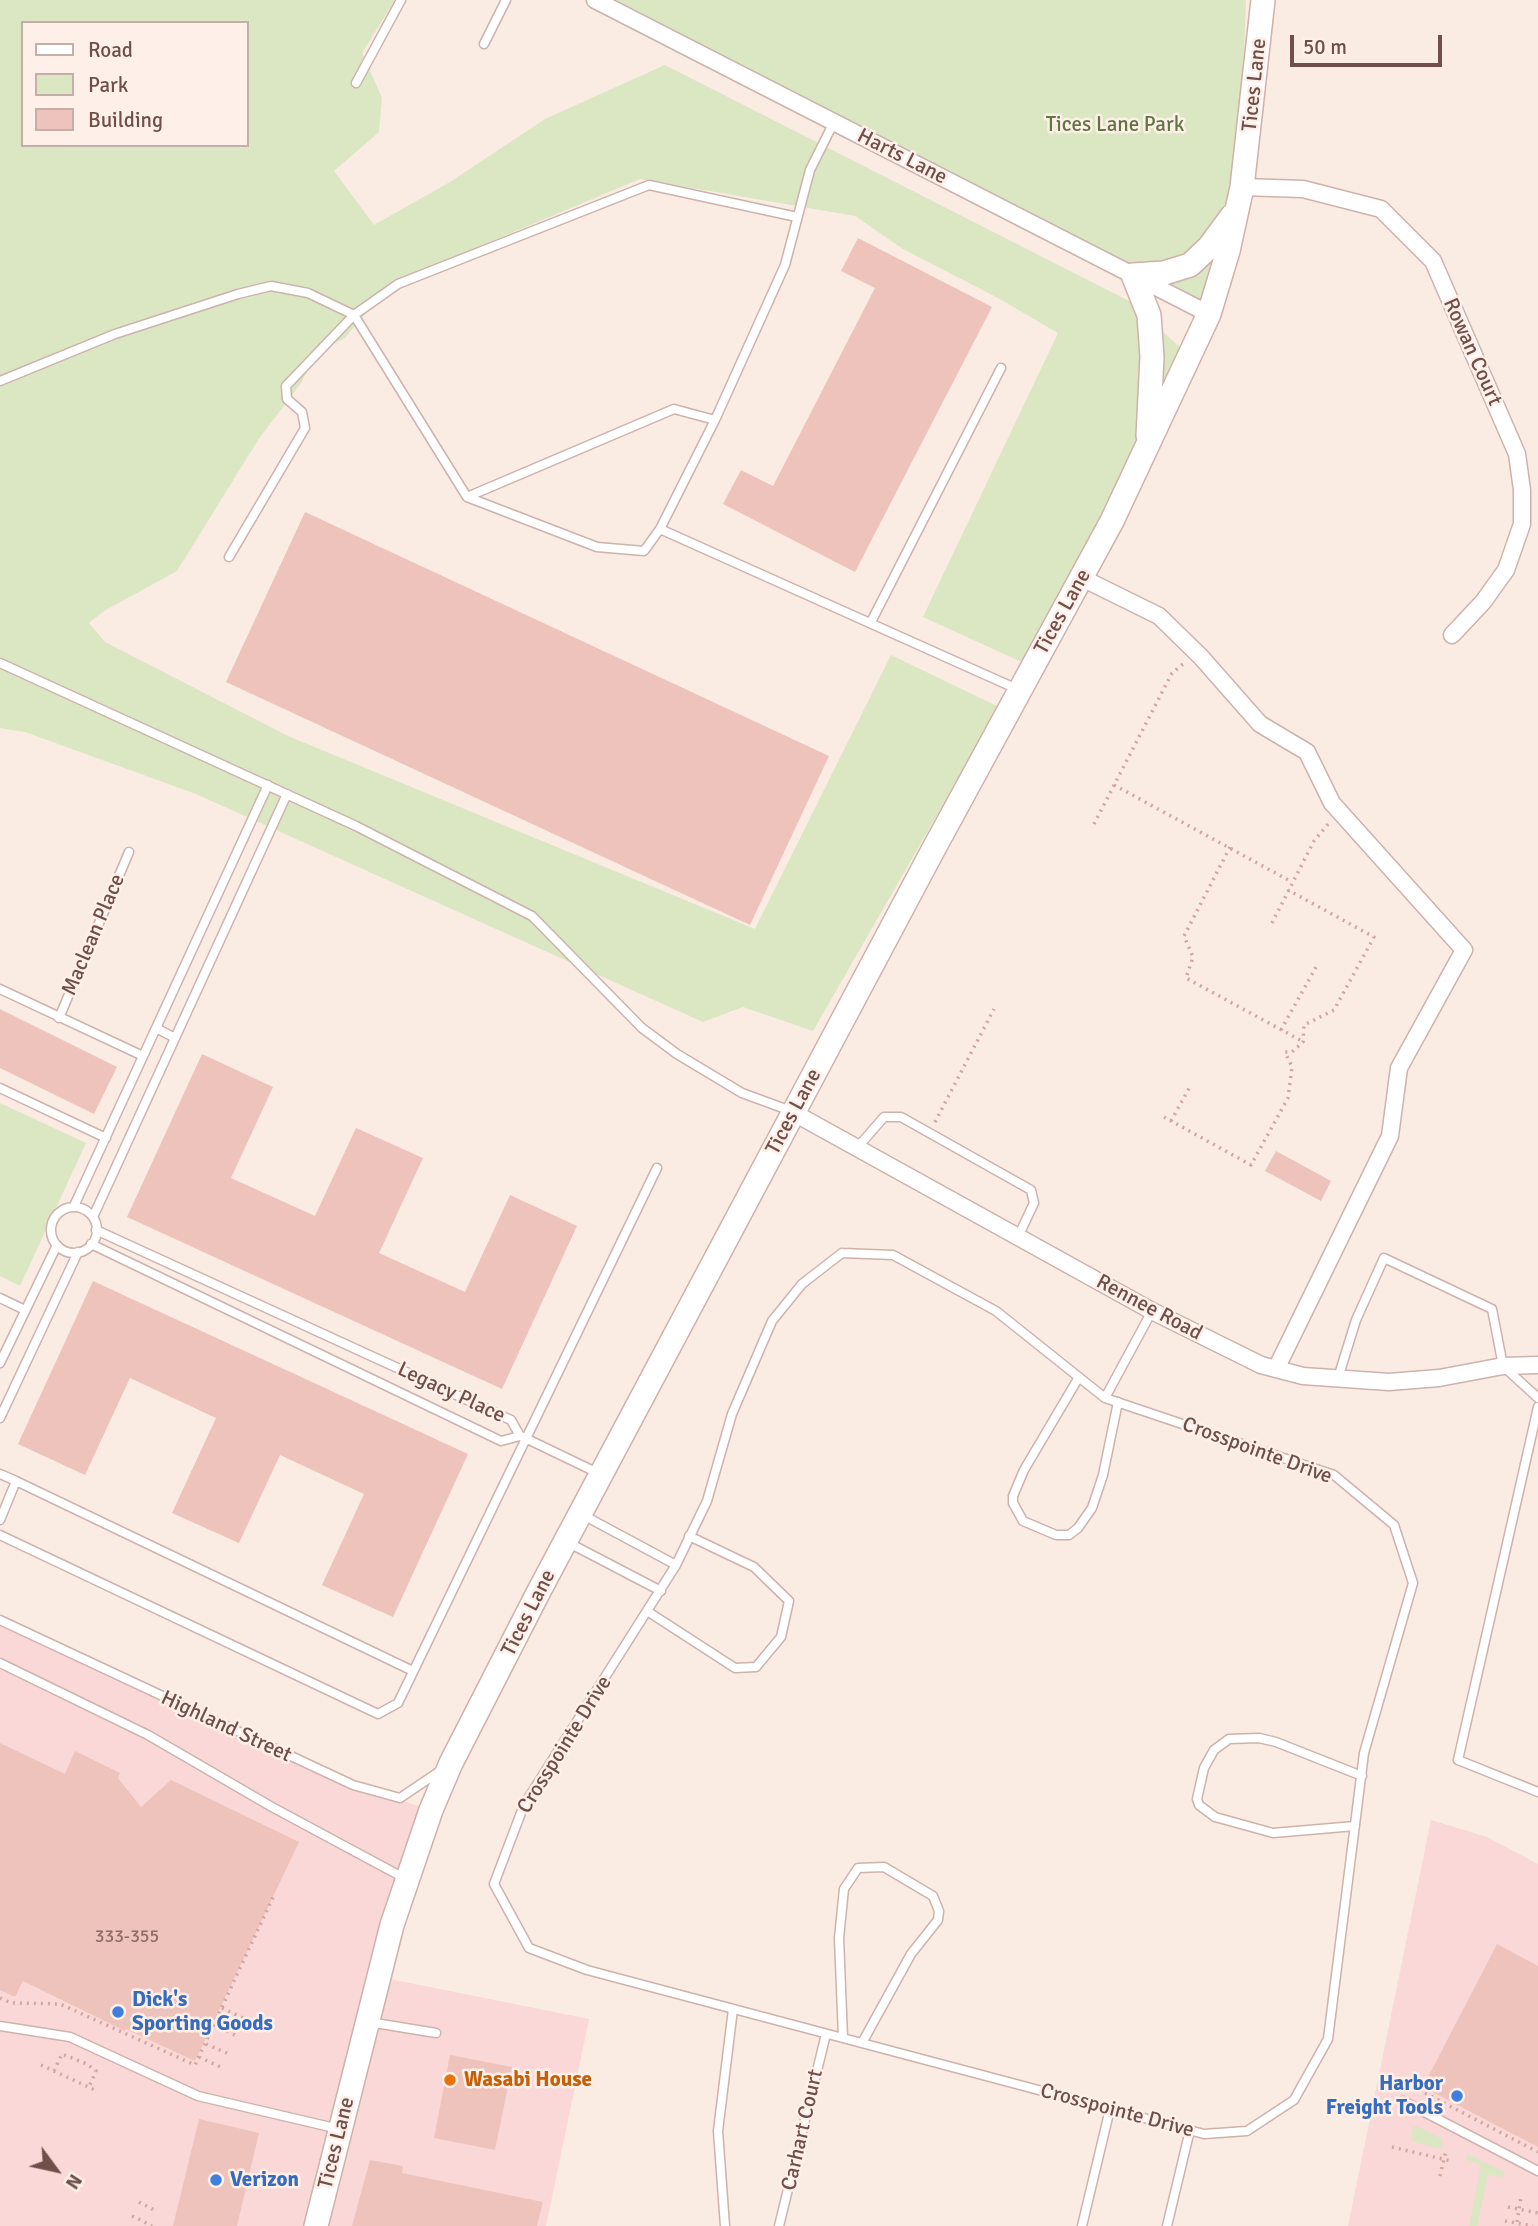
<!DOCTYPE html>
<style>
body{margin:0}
#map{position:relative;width:1538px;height:2226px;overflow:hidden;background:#faebe3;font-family:Signika,sans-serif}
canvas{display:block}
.legend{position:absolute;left:21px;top:21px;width:228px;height:126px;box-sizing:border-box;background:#fef0e8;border:2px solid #c5b0a9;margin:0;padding:9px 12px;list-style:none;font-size:21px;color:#704f4b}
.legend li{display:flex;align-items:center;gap:14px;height:35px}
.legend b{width:35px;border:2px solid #c5b0a9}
.north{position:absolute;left:21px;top:2135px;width:70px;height:70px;-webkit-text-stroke:5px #fef0e8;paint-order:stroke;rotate:123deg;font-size:19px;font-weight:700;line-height:28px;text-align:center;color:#704f4b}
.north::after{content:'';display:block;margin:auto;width:24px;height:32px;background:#704f4b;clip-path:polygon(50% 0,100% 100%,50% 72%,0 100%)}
.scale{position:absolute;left:1290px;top:35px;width:152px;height:32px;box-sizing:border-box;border:4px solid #704f4b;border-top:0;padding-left:9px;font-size:21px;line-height:24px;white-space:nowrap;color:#704f4b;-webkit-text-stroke:5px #fef0e8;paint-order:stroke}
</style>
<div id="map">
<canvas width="1538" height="2226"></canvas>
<ul class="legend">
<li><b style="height:9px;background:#fff"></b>Road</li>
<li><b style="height:19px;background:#dae7c2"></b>Park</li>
<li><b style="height:19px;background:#eec3bc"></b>Building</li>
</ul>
<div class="north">N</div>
<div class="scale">50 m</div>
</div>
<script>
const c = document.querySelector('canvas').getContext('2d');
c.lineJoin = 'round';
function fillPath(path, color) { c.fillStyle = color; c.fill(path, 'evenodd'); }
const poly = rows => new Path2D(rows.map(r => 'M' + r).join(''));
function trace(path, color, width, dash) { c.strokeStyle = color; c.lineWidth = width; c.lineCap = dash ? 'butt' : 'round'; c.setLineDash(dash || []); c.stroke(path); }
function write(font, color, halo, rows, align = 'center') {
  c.font = font + ' Signika,sans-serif'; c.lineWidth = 5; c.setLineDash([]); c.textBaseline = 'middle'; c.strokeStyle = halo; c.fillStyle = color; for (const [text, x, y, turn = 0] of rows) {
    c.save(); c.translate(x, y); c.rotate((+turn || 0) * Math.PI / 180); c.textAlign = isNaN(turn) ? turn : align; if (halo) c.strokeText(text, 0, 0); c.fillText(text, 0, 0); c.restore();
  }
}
fillPath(poly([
 [0,1620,353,1785,431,1810,380,1977,589,2019,546,2226,0,2226],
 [1431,1820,1487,1837,1538,1864,1538,2226,1348,2226]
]), '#fad8d7');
fillPath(poly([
 [0,0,395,0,362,53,382,98,379,132,334,171,374,225,450,182,545,119,665,65,1131,302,1185,352,1026,664,923,617,1058,333,998,298,903,249,855,216,640,179,392,283,344,339,319,349,301,383,258,440,177,571,104,611,89,623,105,642,288,736,755,929,891,655,999,707,813,1031,743,1007,703,1022,196,794,25,732,0,728],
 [23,23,247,23,247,145,23,145],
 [595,0,1246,0,1240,158,1209,314],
 [0,1103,86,1143,20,1286,0,1276],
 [1417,2126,1442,2139,1442,2147,1436,2148,1411,2141,1413,2127],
 [1467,2154,1505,2172,1503,2177,1488,2175,1477,2226,1469,2226,1481,2165,1466,2160]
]), '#dae7c2');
fillPath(poly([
 [858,238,992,307,855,572,723,504,741,470,773,486,875,288,841,271],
 [305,512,829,756,750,925,226,682],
 [0,1009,117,1067,94,1114,0,1068],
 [202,1054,273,1087,231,1178,315,1216,356,1128,423,1158,379,1253,465,1292,510,1195,577,1226,502,1389,127,1217],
 [1276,1151,1331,1181,1321,1201,1265,1171],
 [93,1281,468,1454,393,1617,322,1585,364,1494,280,1455,239,1543,172,1513,216,1418,130,1378,85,1475,18,1444],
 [0,1743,65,1774,75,1751,120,1773,118,1778,141,1807,171,1780,299,1842,195,2061,126,2029,125,2031,23,1981,15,1997,0,1990],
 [1497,1944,1538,1966,1538,2147,1423,2087],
 [450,2055,512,2067,495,2150,434,2138],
 [199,2119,259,2133,237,2226,173,2226],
 [370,2160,403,2166,402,2173,543,2202,537,2226,352,2226]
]), '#eec3bc');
const lane = poly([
 [484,44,506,0],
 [356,83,401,0],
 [834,122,810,170,785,265,715,420,660,529,1017,689],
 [0,381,115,334,238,294,271,286,308,293,354,315,467,497,597,547,644,551,660,529],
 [467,497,674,409,715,420],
 [229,557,305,428,302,412,287,399,286,386,354,315,398,284,649,185,797,217],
 [871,622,1001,368],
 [0,663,356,826,532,916,642,1028,677,1054,742,1093,791,1111],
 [0,989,143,1056],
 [59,1018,129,852],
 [156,1028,175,1038],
 [0,1088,106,1138],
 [857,1148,884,1117,901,1117,1031,1190,1034,1203,1018,1237],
 [74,1206,268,785],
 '51 1230a23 23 0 1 1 46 0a23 23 0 1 1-46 0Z',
 [93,1217,287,794],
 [96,1230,511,1420,520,1436],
 [91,1244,501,1441,520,1436],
 [842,1253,893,1255,996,1311,1105,1398,1334,1475,1394,1525,1413,1583,1364,1753,1328,2039,1294,2100,1247,2131,1204,2134,587,1970,529,1948,494,1884,524,1805,676,1565,707,1501,732,1414,772,1321,802,1284,842,1253],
 [0,1298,25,1310],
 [0,1363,57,1245],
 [1079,1377,1024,1470,1013,1496,1013,1503,1023,1521,1056,1535,1069,1535,1078,1528,1092,1508,1103,1475,1118,1402],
 [1338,1378,1356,1320,1384,1258,1492,1309,1503,1366,1538,1398],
 [1105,1398,1152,1311],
 [1538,1407,1458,1760,1538,1792],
 [0,1418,78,1252],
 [523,1437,600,1474],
 [0,1474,16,1481,0,1520],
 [16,1481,413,1671],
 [583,1515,676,1565],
 [0,1535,378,1714,398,1703,657,1168],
 [569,1543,661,1591],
 [647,1611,735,1668,756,1667,781,1637,789,1601,754,1567,689,1536],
 [0,1620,353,1785,400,1798,440,1771],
 [0,1663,148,1735,272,1807,406,1879],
 [1355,1826,1273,1833,1215,1817,1199,1805,1197,1799,1204,1768,1214,1750,1229,1739,1259,1738,1276,1742,1362,1776],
 [369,2022,436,2033],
 [0,2026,70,2037,198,2096,339,2129],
 [843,2038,839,1938,844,1889,858,1868,884,1867,933,1896,939,1911,938,1920,911,1954,862,2043],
 [1403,2101,1538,2171],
 [725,2226,718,2131,733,2009],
 [779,2226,826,2034],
 [1082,2226,1110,2109],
 [1167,2226,1190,2130]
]);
const street = poly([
 [595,0,1209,314],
 [1242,187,1303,189,1381,209,1433,261,1517,454,1522,490,1522,524,1506,570,1483,602,1452,635],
 [1082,578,1159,616,1201,657,1260,724,1307,752,1332,803,1464,950,1399,1068,1390,1136,1276,1369],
 [794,1113,1152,1311,1261,1365,1303,1376,1389,1382,1439,1378,1503,1366,1538,1365]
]);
const secondary = poly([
 [1148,436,1152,357,1149,315,1133,275,1164,273,1190,265,1209,247,1232,216],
 [316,2226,392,1925,431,1810,451,1763,538,1593,932,852,1112,521,1209,314,1228,251,1242,187,1263,0]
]);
trace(lane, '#cdb3ad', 11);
trace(street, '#cdb3ad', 19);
trace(secondary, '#cfb1aa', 26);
trace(poly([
 [1114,785,1292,882],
 [1094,824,1172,673,1183,664],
 [1230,847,1184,936,1193,957,1186,978,1302,1041],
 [1272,923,1314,841,1329,823],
 [1281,1030,1316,967],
 [1164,1117,1251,1165,1288,1098,1292,1067,1285,1052,1292,1052,1303,1042,1304,1025,1334,1010,1374,937,1288,890],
 [1171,1121,1191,1085],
 [935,1122,994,1009],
 [0,1998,11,2003,60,2004,195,2065,275,1893],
 [222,2008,245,2019],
 [214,2025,237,2036],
 [206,2044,229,2054],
 [199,2057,223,2068],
 [41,2065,95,2090],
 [54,2071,62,2054,87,2064,96,2071,89,2087],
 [1425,2093,1538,2152],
 [1392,2147,1451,2161],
 [1440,2176,1446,2150],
 [139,2202,154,2210],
 [1508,2207,1538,2213],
 [132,2216,152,2226],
 [1505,2221,1533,2226],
 [1517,2222,1521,2197]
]), '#d2a6a0', 3.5, [2, 5]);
trace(lane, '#fff', 8);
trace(street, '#fff', 16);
trace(secondary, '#fff', 23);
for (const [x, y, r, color] of [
 [118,2012,7,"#3f7fe0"],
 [450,2080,7,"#e8710a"],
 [1457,2096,7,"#3f7fe0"],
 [216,2180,7,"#3f7fe0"]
]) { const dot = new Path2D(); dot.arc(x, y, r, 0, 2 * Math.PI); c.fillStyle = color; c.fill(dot); trace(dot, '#fef0e8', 2.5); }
write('18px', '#906c67', null, [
 ["333-355",127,1937]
]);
write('21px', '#704f4b', '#fef0e8', [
 ["Tices Lane",1255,85,-84],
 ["Harts Lane",902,157,27],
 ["Rowan Court",1472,352,66],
 ["Tices Lane",1063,612,-61],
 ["Maclean Place",94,935,-67],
 ["Tices Lane",794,1112,-62],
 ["Rennee Road",1149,1308,28],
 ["Legacy Place",451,1393,25],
 ["Crosspointe Drive",1257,1451,20],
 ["Tices Lane",529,1613,-63],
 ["Highland Street",226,1727,25],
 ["Crosspointe Drive",565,1745,-58],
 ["Crosspointe Drive",1117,2111,15],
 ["Carhart Court",803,2130,-77],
 ["Tices Lane",337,2143,-76]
]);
write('21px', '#5f7643', '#fef0e8', [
 ["Tices Lane Park",1115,125]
]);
write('bold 21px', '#366cbe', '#fef0e8', [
 ["Dick's",132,2000],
 ["Sporting Goods",132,2024],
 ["Harbor",1443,2084,"right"],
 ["Freight Tools",1443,2108,"right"],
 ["Verizon",230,2180]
], 'left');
write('bold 21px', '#c56008', '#fef0e8', [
 ["Wasabi House",464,2080]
], 'left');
</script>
